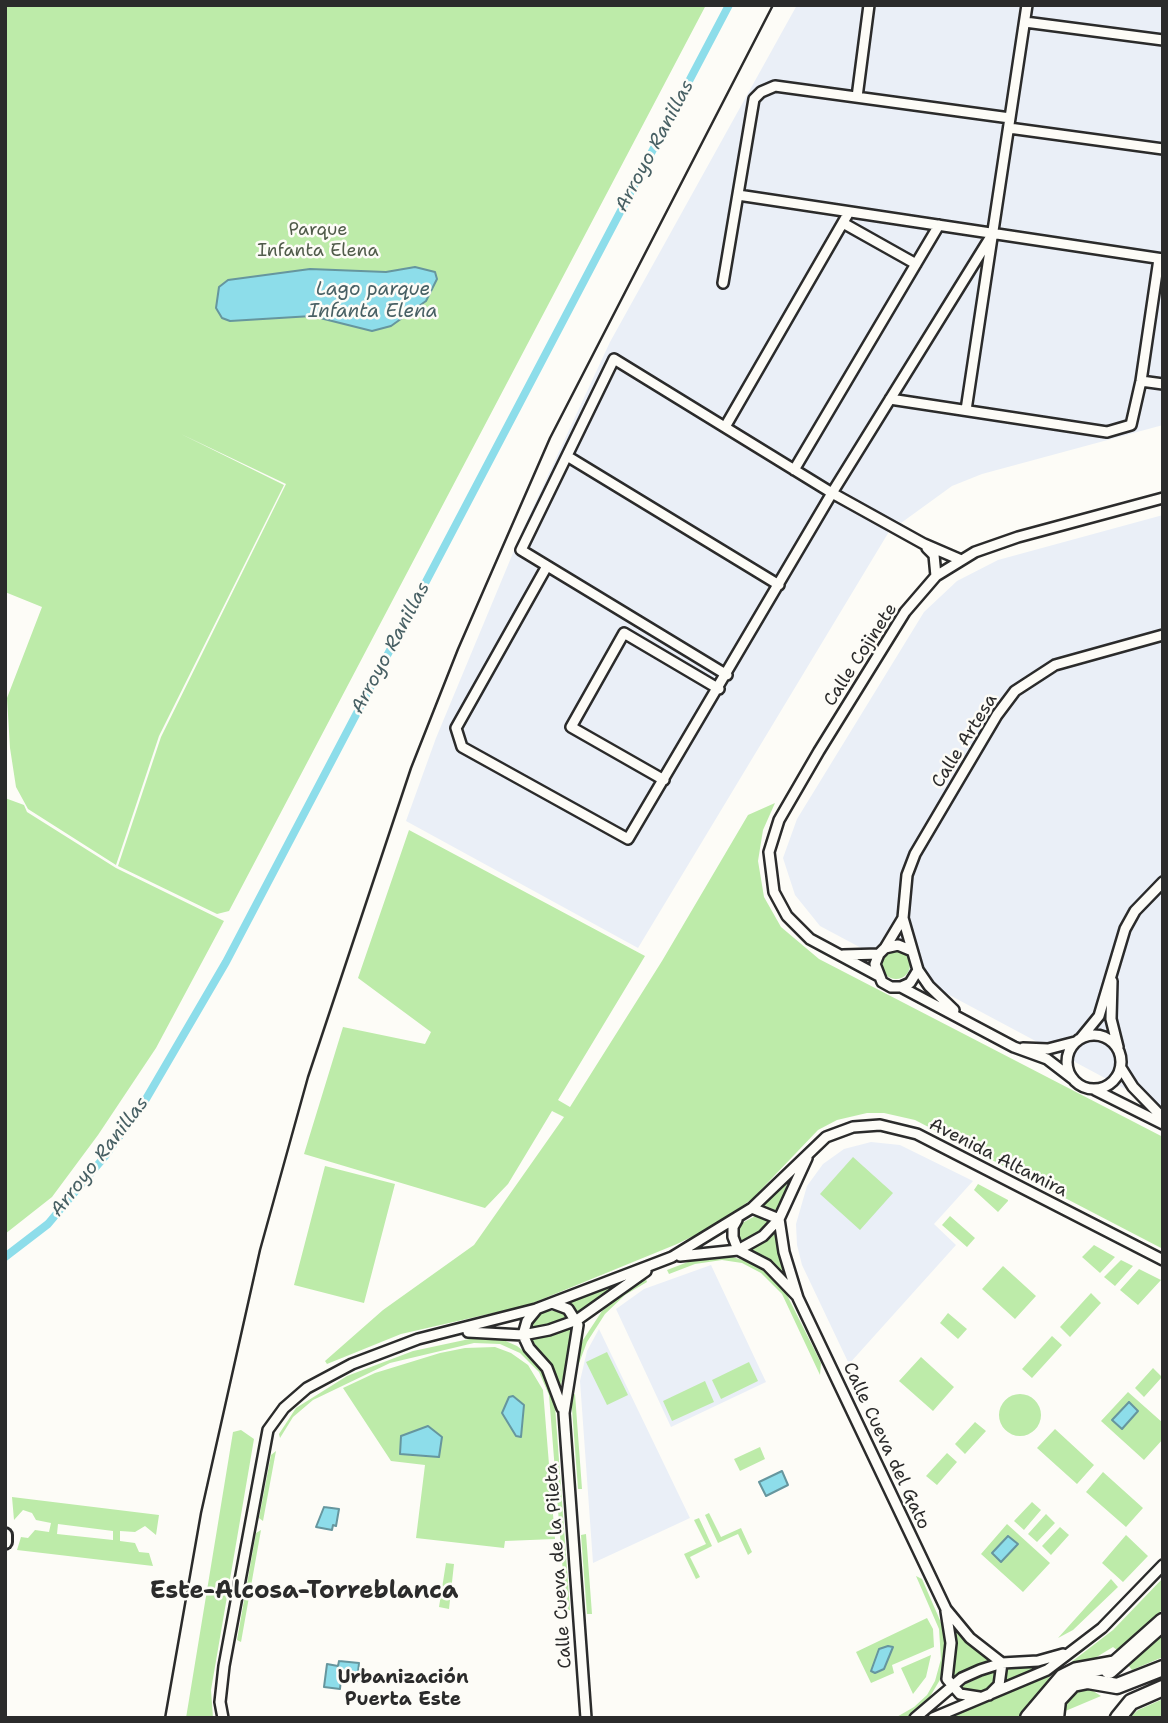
<!DOCTYPE html>
<meta charset="utf-8">
<style>
body{margin:0}
#map{position:relative;width:1168px;height:1723px;overflow:hidden;background:#fdfcf7;font-family:"Shantell Sans",sans-serif}
canvas{display:block}
.frame{position:absolute;inset:0;border:7px solid #2b2b2b;pointer-events:none}
</style>
<div id="map">
<canvas width="1168" height="1723"></canvas>
<div class="frame"></div>
</div>
<script>
const c = document.querySelector('canvas').getContext('2d');
c.lineJoin = 'round';
function fillPath(path, color) { c.fillStyle = color; c.fill(path, 'evenodd'); }
const poly = rows => new Path2D(rows.map(r => 'M' + r).join(''));
function trace(path, color, width, dash) { c.strokeStyle = color; c.lineWidth = width; c.lineCap = dash ? 'butt' : 'round'; c.setLineDash(dash || []); c.stroke(path); }
function write(font, color, halo, rows, align = 'center') {
  c.font = font + ' "Shantell Sans",sans-serif'; c.lineWidth = 5; c.setLineDash([]); c.textBaseline = 'middle'; c.strokeStyle = halo; c.fillStyle = color; for (const [text, x, y, turn = 0] of rows) {
    c.save(); c.translate(x, y); c.rotate((+turn || 0) * Math.PI / 180); c.textAlign = isNaN(turn) ? turn : align; if (halo) c.strokeText(text, 0, 0); c.fillText(text, 0, 0); c.restore();
  }
}
fillPath(poly([
 [797,5,1163,5,1163,425,982,474,952,486,901,523,896,520,638,948,406,821,436,738,523,529,610,342],
 [1163,515,1163,1109,820,926,795,895,783,858,797,819,924,612,957,581,998,560],
 [871,1142,900,1145,973,1181,934,1224,956,1245,849,1364,802,1265,797,1245,796,1224,807,1186,823,1164,844,1149],
 [711,1265,766,1382,671,1427,616,1309,644,1289],
 [599,1329,690,1518,593,1563,580,1381,587,1351]
]), '#eaeff7');
fillPath(poly([
 [5,5,706,5,229,911,217,914,118,866,161,737,286,484,181,434,284,485,159,736,116,865,28,809,16,787,10,748,7,698,42,607,5,592],
 [5,798,24,805,27,812,116,868,224,921,156,1048,98,1135,52,1197,5,1234],
 [775,803,763,830,758,861,764,897,781,927,819,959,1163,1137,1163,1249,915,1120,884,1113,867,1113,837,1120,818,1130,752,1199,714,1226,677,1244,528,1305,401,1334,327,1364,325,1361,383,1310,474,1245,564,1117,552,1111,508,1184,485,1208,304,1154,343,1027,425,1044,431,1032,358,978,409,830,645,956,558,1100,570,1107,662,961,748,815],
 '882 965a14 14 0 1 1 28 0a14 14 0 1 1-28 0Z',
 [853,1157,893,1193,860,1230,820,1194],
 [325,1166,395,1184,364,1303,294,1285],
 [790,1175,778,1211,763,1205,763,1204],
 [978,1184,1008,1200,1008,1201,998,1212,974,1190],
 [759,1214,772,1220,761,1232,740,1243,738,1234,742,1223],
 [950,1216,975,1238,967,1247,942,1225],
 [777,1228,789,1279,788,1280,776,1268,747,1251],
 [1094,1245,1115,1257,1100,1273,1082,1257],
 [726,1255,756,1264,785,1291,821,1363,820,1375,782,1294,761,1273,742,1263,722,1260,695,1264,669,1274,667,1270,701,1257],
 [1121,1260,1133,1266,1115,1286,1104,1277],
 [1003,1266,1036,1296,1015,1319,982,1289],
 [1139,1269,1161,1280,1138,1305,1120,1290],
 [623,1279,579,1314,565,1304,566,1302],
 [646,1279,647,1282,625,1295,605,1314,587,1342,578,1366,574,1366,583,1340,602,1311,623,1292],
 [1091,1293,1101,1303,1070,1337,1060,1327],
 [546,1311,560,1311,569,1317,547,1326,529,1329,535,1317],
 [948,1313,967,1329,958,1339,940,1323],
 [573,1327,574,1336,560,1388,551,1366,531,1339],
 [1052,1336,1062,1345,1032,1378,1022,1369],
 [474,1338,501,1339,517,1346,534,1359,547,1376,555,1406,570,1610,566,1611,549,1395,539,1372,520,1353,500,1344,474,1343,390,1363,313,1400,293,1417,280,1438,279,1434,296,1408,347,1376,413,1351],
 [495,1347,511,1353,528,1365,543,1390,555,1539,505,1541,504,1548,416,1538,425,1465,391,1461,343,1388,375,1373,440,1353,465,1348],
 [607,1352,628,1395,607,1405,586,1362],
 [921,1357,954,1387,933,1411,899,1381],
 [749,1362,758,1381,721,1399,712,1380],
 [1153,1368,1162,1377,1144,1397,1135,1388],
 [705,1381,714,1402,672,1421,663,1401],
 [1128,1392,1163,1423,1163,1439,1144,1460,1101,1421],
 '999 1415a21 21 0 1 1 42 0a21 21 0 1 1-42 0Z',
 [575,1394,582,1489,578,1489,571,1395],
 [975,1422,986,1431,965,1454,955,1444],
 [1055,1429,1094,1465,1077,1484,1037,1448],
 [241,1430,254,1439,211,1690,213,1718,186,1718,233,1432],
 [760,1447,765,1459,740,1471,734,1459],
 [276,1451,263,1521,259,1518,271,1455],
 [947,1453,957,1462,937,1485,926,1476],
 [1103,1472,1143,1508,1126,1527,1086,1492],
 [12,1497,159,1515,156,1535,145,1526,135,1532,120,1531,120,1541,135,1543,139,1552,149,1553,153,1566,17,1550,21,1537,28,1538,35,1530,49,1532,51,1523,36,1520,32,1513,23,1510,14,1520],
 [58,1524,113,1531,113,1540,57,1534],
 [1032,1502,1041,1510,1024,1530,1014,1521],
 [709,1513,721,1537,741,1528,752,1552,748,1555,738,1534,718,1543,705,1515],
 [1046,1514,1055,1523,1037,1542,1028,1534],
 [699,1518,712,1546,690,1557,700,1577,696,1579,684,1554,706,1544,694,1520],
 [1007,1524,1050,1563,1023,1592,981,1554],
 [1060,1527,1069,1535,1051,1555,1042,1546],
 [261,1530,241,1642,237,1640,256,1533],
 [586,1534,592,1614,587,1614,581,1535],
 [1126,1535,1148,1556,1123,1582,1102,1563],
 [446,1563,454,1564,449,1609,439,1607],
 [916,1576,922,1579,946,1634,944,1673,925,1705,906,1718,895,1718,914,1707,927,1695,935,1681,941,1659,939,1629],
 [1163,1578,1163,1609,1152,1620,1117,1650,1113,1647,1095,1658,1070,1663,1113,1630],
 [1111,1579,1118,1587,1073,1630,1058,1638],
 [927,1618,933,1629,934,1647,892,1665,894,1673,871,1683,856,1652],
 [955,1628,973,1648,994,1661,953,1680],
 [1163,1633,1163,1657,1132,1670,1128,1665],
 [931,1655,926,1677,913,1694,901,1668],
 [1049,1662,1050,1664,1006,1684,1007,1668],
 [998,1669,996,1684,982,1694,965,1691,959,1687],
 [1052,1672,1043,1691,1025,1713,1016,1718,950,1718],
 [1090,1689,1101,1696,1063,1712,1072,1694],
 [1163,1699,1163,1718,1129,1718,1138,1710]
]), '#bdeba9');
const water = poly([
 [415,267,435,272,437,279,426,301,391,326,372,331,312,316,230,321,222,318,216,308,219,287,228,280,310,269,386,272,415,267],
 [513,1396,524,1405,521,1437,516,1436,502,1413,509,1397,513,1396],
 [1129,1402,1138,1411,1122,1429,1112,1420,1129,1402],
 [428,1426,442,1437,439,1457,400,1454,401,1436,428,1426],
 [782,1471,788,1485,766,1496,759,1482,782,1471],
 [324,1507,339,1509,336,1526,333,1525,332,1530,316,1527,324,1507],
 [1008,1536,1018,1544,1001,1562,992,1553,1008,1536],
 [888,1646,893,1647,884,1669,875,1673,871,1671,879,1649,888,1646],
 [339,1661,359,1663,357,1681,341,1679,340,1689,324,1687,327,1664,338,1666,339,1661]
]);
fillPath(water, '#8dddea');
trace(water, '#66969e', 2);
trace(poly([
 [5,1257,48,1224,106,1155,146,1099,226,962,729,5]
]), '#8dddea', 8);
const minor = poly([
 [1025,22,1163,40],
 [857,97,869,5],
 [1009,128,1163,149],
 [738,195,1163,259],
 [843,223,916,264],
 [723,283,754,99,761,92,775,86,1010,118],
 [1141,381,1163,384],
 [890,399,1107,432,1131,425,1141,381,1159,259],
 [966,410,1027,5],
 [725,427,849,212],
 [567,456,779,585],
 [794,470,939,225],
 [927,548,934,555,936,576],
 [547,566,456,728,462,747,628,839,832,493,993,233],
 [727,675,521,550,614,359,832,493,924,544,961,560],
 [664,780,571,727,624,633,719,689],
 [885,948,903,918],
 [910,950,898,945,885,948,879,954,875,964,882,982,891,987,901,987,910,983,918,970,903,918,907,875,915,854,997,715,1015,691,1055,665,1163,635],
 [843,955,879,954],
 [918,970,929,986,954,1010],
 [877,975,810,939,787,916,774,892,769,852,779,820,819,751,905,612,936,576,975,552,1018,537,1163,498],
 [1112,981,1111,1019,1118,1047],
 [901,987,1014,1047,1047,1059,1073,1079],
 '1067 1062a27 27 0 1 1 54 0a27 27 0 1 1-54 0Z',
 [1081,1038,1099,1016,1125,929,1135,911,1163,882],
 [1023,1048,1048,1049,1075,1042],
 [1121,1068,1133,1087,1163,1118],
 [1095,1090,1163,1124],
 [752,1208,779,1219,784,1252,798,1298,946,1609,970,1638,1002,1663,999,1685,989,1695],
 [737,1220,733,1227,733,1237,738,1250,767,1265,797,1296],
 [680,1256,738,1250,763,1236,779,1219,807,1158],
 [552,1303,568,1309,578,1325,564,1413,586,1718],
 [536,1310,527,1321,523,1335,529,1348,547,1368,562,1408],
 [468,1332,523,1335,549,1330,577,1320,646,1271],
 [946,1611,951,1643,947,1679,960,1694,979,1697],
 [223,1718,220,1702,224,1666,268,1430,284,1408,307,1388,352,1364,418,1339,536,1309,672,1257,752,1208,826,1137,853,1127,880,1125,917,1134,1163,1260],
 [915,1718,962,1678,980,1670,1002,1663,1038,1661,1063,1654],
 [933,1718,1047,1670,1102,1628,1163,1565]
]);
const secondary = poly([
 [5,1535,5,1542]
]);
const primary = poly([
 [1040,1718,1057,1701],
 [1056,1718,1058,1700,1073,1684,1088,1681,1117,1686,1163,1668],
 [1118,1718,1131,1702,1163,1688]
]);
const motorway = poly([
 [1109,1670,1163,1622],
 [1029,1718,1063,1678,1077,1671,1116,1664]
]);
trace(minor, '#2b2b2b', 14);
trace(secondary, '#2b2b2b', 18);
trace(primary, '#2b2b2b', 19);
trace(motorway, '#2b2b2b', 21);
trace(minor, '#fdfcf7', 9);
trace(secondary, '#fdfcf7', 12);
trace(primary, '#fdfcf7', 14);
trace(motorway, '#fdfcf7', 16);
trace(poly([
 [165,1718,201,1513,260,1250,308,1077,411,768,458,649,550,438,773,5]
]), '#2b2b2b', 2.5);
write('18px', '#505b4a', '#fdfcf7', [
 ["Parque",318,230],
 ["Infanta Elena",318,251]
]);
write('18px', '#2b2b2b', '#fdfcf7', [
 ["Calle Cojinete",861,655,-57],
 ["Calle Artesa",965,741,-58],
 ["Avenida Altamira",998,1158,27],
 ["Calle Cueva del Gato",886,1446,65],
 ["Calle Cueva de la Pileta",559,1566,-94]
]);
write('italic 19px', '#486064', '#fdfcf7', [
 ["Arroyo Ranillas",655,146,-62],
 ["Lago parque",373,290],
 ["Infanta Elena",373,312],
 ["Arroyo Ranillas",391,648,-62],
 ["Arroyo Ranillas",100,1157,-52]
]);
write('bold 19px', '#2b2b2b', '#fdfcf7', [
 ["Urbanización",403,1678],
 ["Puerta Este",403,1700]
]);
write('bold 24px', '#2b2b2b', '#fdfcf7', [
 ["Este-Alcosa-Torreblanca",304,1592]
]);
</script>
